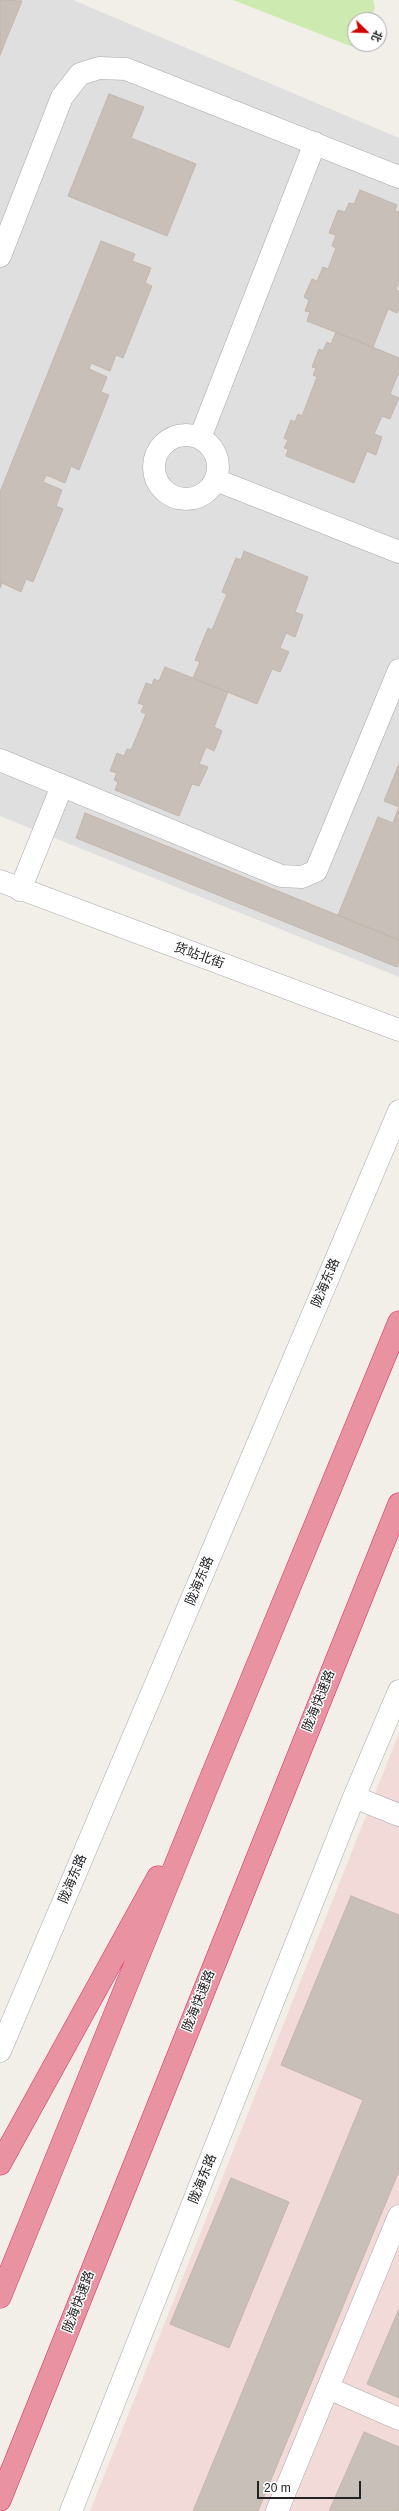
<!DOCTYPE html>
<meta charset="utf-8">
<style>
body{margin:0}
#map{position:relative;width:399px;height:2511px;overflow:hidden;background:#f2efe9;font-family:Arial,"Noto Sans SC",sans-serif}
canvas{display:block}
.north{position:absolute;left:347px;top:12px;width:40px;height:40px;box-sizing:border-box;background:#fff;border:1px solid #a7a7a7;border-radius:50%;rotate:113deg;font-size:11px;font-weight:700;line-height:16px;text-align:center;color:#222}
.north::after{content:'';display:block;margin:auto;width:14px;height:18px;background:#d40000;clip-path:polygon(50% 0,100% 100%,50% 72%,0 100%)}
.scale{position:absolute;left:257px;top:2481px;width:104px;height:18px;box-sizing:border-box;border:2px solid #222;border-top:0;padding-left:5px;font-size:12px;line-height:14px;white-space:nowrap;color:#222;-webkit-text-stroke:3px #fff;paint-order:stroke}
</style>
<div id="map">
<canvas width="399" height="2511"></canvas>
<div class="north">北</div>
<div class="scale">20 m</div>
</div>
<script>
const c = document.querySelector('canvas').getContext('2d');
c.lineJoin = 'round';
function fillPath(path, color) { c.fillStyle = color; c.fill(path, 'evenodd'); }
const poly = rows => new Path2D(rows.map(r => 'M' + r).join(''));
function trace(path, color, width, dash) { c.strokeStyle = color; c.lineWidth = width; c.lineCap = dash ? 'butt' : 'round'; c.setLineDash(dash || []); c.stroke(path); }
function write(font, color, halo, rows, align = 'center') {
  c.font = font + ' Arial,"Noto Sans SC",sans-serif'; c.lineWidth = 3; c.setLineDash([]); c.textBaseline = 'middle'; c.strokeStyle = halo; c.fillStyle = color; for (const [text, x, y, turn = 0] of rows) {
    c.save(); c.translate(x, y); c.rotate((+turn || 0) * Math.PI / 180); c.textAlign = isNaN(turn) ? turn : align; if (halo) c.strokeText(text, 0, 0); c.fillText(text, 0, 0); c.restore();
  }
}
fillPath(poly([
 [0,0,73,0,399,138,399,977,0,816]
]), '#e0dfdf');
fillPath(poly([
 [399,1733,399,2511,90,2511]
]), '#f2dad9');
fillPath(poly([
 [233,0,373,0,375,8,369,20,355,20,355,44,358,44,353,47]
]), '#cdebb0');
const building = poly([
 [0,0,22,1,0,55,0,0],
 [109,94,144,107,131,138,196,164,167,236,68,196,109,94],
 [360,190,397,205,395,211,399,212,399,281,396,290,399,291,399,308,397,313,388,309,373,347,307,321,310,312,305,311,309,300,304,297,312,279,317,281,323,267,328,269,336,248,332,246,336,235,329,233,338,210,345,212,349,203,354,204,360,190],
 [101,241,135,254,132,261,151,268,145,283,152,286,123,358,116,355,110,371,91,363,89,369,107,377,101,392,109,395,79,470,71,466,65,483,46,475,43,482,62,490,56,506,63,509,33,582,26,579,21,592,2,583,0,588,0,492,101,241],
 [336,332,399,358,399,372,390,394,399,398,390,419,382,416,374,434,382,437,376,455,367,451,354,483,286,456,288,449,284,448,288,440,284,438,291,420,295,422,298,414,302,416,317,377,313,375,316,368,312,367,319,349,323,351,327,342,331,344,336,332],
 [244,551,308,577,295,612,303,615,295,637,286,633,280,648,289,652,280,672,272,669,257,704,193,678,200,662,195,660,208,628,212,630,227,594,222,592,236,558,241,560,244,551],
 [165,667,228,692,214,727,222,731,214,751,206,747,199,764,208,767,199,786,192,784,179,816,115,790,118,782,114,780,117,773,110,771,117,753,124,756,127,749,131,750,146,714,141,712,144,705,138,703,146,683,152,685,154,679,159,681,165,667],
 [399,764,399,940,338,915,378,817,393,823,399,807,384,801,399,764],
 [85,813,399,940,399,961,397,967,76,838,85,813],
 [351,1896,399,1915,399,2171,258,2511,193,2511,363,2100,281,2065,351,1896],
 [231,2178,289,2202,229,2348,170,2324,231,2178],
 [399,2309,399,2398,367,2384,399,2309],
 [364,2432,399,2447,399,2511,329,2511,364,2432]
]);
fillPath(building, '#c7bfb8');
trace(building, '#c4b6ab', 1);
const minor = poly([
 [0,256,62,97,80,74,99,68,126,69,399,177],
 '154 467a32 32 0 1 1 64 0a32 32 0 1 1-64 0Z',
 [200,438,315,143],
 [216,480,399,552],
 [0,760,281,876,302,877,316,871,399,670],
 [0,881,399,1030],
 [20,890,62,786],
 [354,1797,399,1815],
 [0,2051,399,1111],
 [328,2388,399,2419],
 [71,2511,354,1797,399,1691],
 [277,2511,399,2216]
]);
const highway = poly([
 [0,2164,158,1877],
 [0,2297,205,1792,399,1322],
 [0,2500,399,1504]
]);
trace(minor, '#a9a9a9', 23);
trace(highway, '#dc2a67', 23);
trace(minor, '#fff', 22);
trace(highway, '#e892a2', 22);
write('13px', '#222', '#fff', [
 ["货站北街",199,956,20],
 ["陇海东路",326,1283,-67],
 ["陇海东路",200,1581,-67],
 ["陇海快速路",319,1701,-68],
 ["陇海东路",73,1879,-67],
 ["陇海快速路",199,2001,-68],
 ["陇海东路",203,2179,-68],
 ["陇海快速路",79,2302,-69]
]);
</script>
